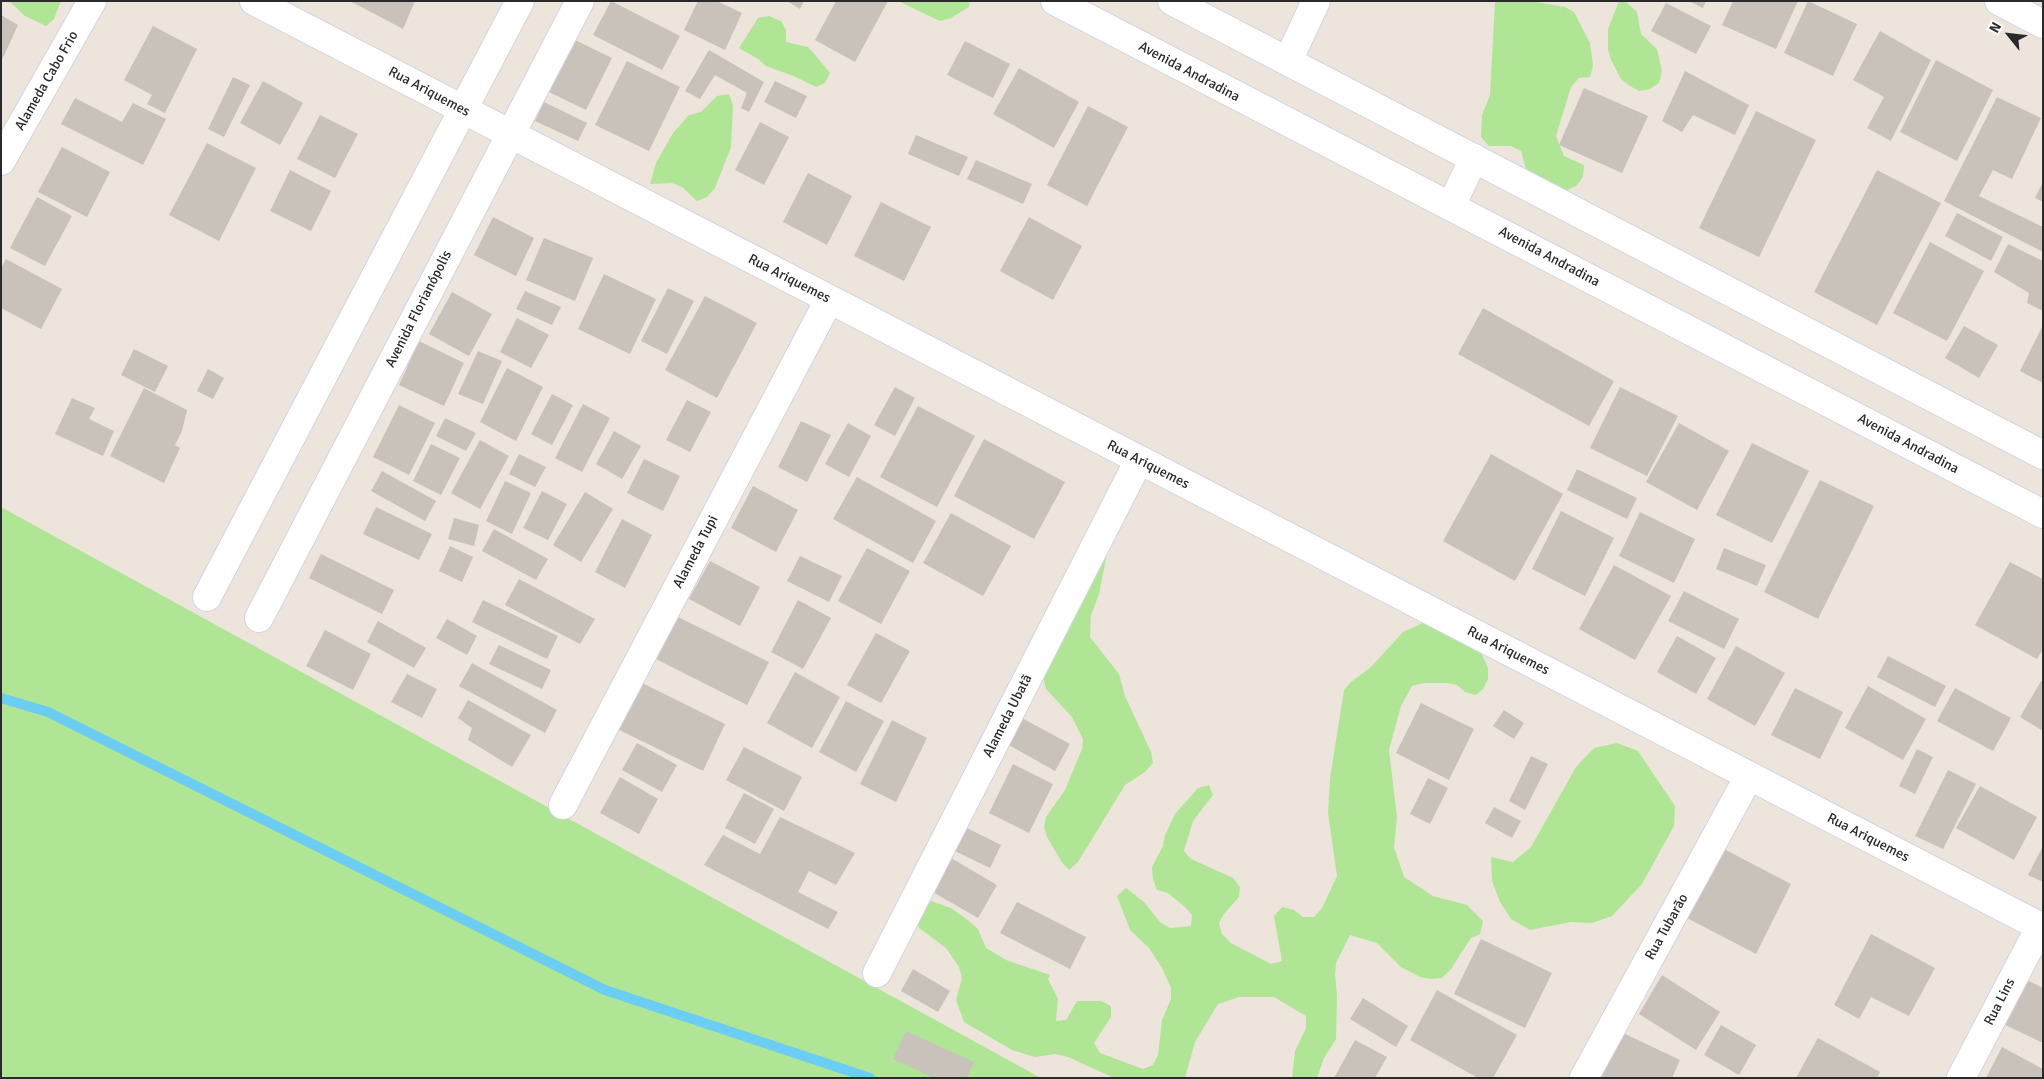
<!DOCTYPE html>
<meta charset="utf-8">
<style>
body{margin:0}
#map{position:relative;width:2044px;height:1079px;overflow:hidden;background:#ede5db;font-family:Signika,sans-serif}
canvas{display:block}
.frame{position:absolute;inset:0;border:2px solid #2a2a2a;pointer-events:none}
.north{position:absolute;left:1984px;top:10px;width:50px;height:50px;-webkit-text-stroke:4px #fff;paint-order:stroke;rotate:299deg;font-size:14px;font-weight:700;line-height:20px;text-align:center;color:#2a2a2a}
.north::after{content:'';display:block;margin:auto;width:18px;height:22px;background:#2a2a2a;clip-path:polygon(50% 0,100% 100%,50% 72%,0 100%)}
</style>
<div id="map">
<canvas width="2044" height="1079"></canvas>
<div class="frame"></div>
<div class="north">N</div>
</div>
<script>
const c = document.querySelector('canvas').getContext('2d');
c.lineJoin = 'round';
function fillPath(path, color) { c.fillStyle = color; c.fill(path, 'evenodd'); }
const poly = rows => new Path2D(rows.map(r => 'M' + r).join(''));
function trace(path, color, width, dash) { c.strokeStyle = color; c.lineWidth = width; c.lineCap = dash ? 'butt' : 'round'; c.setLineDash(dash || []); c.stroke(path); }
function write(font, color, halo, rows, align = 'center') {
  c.font = font + ' Signika,sans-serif'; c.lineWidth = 4.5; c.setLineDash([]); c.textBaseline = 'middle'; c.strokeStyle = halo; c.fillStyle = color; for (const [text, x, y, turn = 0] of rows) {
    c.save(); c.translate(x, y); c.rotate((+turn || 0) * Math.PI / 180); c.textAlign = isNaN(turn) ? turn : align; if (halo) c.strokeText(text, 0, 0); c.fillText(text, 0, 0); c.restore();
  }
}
fillPath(poly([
 [9,1,61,1,54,19,46,26,25,16],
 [898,1,970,1,969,7,951,18,940,21],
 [1495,1,1530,1,1565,7,1574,12,1590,43,1593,66,1590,77,1579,78,1571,87,1556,136,1564,156,1584,165,1583,177,1576,186,1565,191,1527,172,1521,151,1511,146,1489,146,1481,137,1482,115,1490,95],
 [1619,1,1625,1,1637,12,1641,34,1657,49,1662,71,1659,83,1650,89,1639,91,1630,86,1621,79,1611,60,1608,50,1608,29],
 [769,16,781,21,786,30,786,42,808,47,816,56,830,73,825,83,816,87,796,77,766,66,758,59,739,48,758,18],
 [729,94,733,105,731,147,715,188,707,197,697,201,682,187,672,183,650,184,656,163,673,133,689,115,701,112,717,96],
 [1,507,1041,1078,1,1078],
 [1109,544,1099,594,1091,615,1090,637,1119,674,1125,696,1151,752,1153,763,1145,772,1125,785,1078,862,1069,870,1061,861,1047,837,1044,827,1046,817,1065,790,1082,749,1083,739,1072,717,1046,689,1043,677],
 [1425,622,1479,648,1488,668,1488,679,1483,689,1476,695,1465,692,1457,685,1447,683,1424,683,1412,686,1401,706,1389,750,1397,817,1394,847,1404,877,1433,896,1467,905,1483,921,1480,934,1471,938,1451,969,1442,978,1431,979,1420,977,1401,967,1377,943,1350,935,1336,963,1335,974,1337,995,1336,1039,1324,1058,1317,1078,1292,1078,1295,1051,1306,1028,1306,1016,1274,997,1239,997,1218,1004,1195,1042,1185,1078,1114,1078,1068,1057,1056,1054,1035,1057,1012,1050,964,1022,956,1000,962,978,959,967,946,948,919,928,916,917,928,900,951,908,969,921,978,929,986,948,1006,960,1050,975,1048,979,1058,999,1056,1021,1066,1020,1077,1001,1101,1001,1111,1006,1111,1017,1094,1043,1100,1053,1143,1069,1153,1065,1158,1055,1162,1020,1171,999,1171,988,1162,968,1149,948,1130,930,1117,896,1126,888,1144,902,1160,922,1170,928,1191,926,1192,915,1185,907,1168,893,1157,890,1153,879,1152,867,1163,846,1165,835,1175,814,1198,788,1209,785,1213,795,1193,821,1184,851,1191,859,1233,878,1240,887,1239,897,1224,914,1219,923,1222,934,1231,943,1271,964,1282,961,1274,916,1282,907,1294,910,1303,917,1314,917,1322,908,1337,876,1328,813,1330,778,1344,690,1351,682,1371,667,1403,632],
 [1617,743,1638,751,1675,806,1674,826,1642,884,1612,916,1592,923,1571,922,1530,930,1511,919,1500,902,1492,881,1491,857,1513,862,1531,847,1576,767,1594,748]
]), '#b0e596');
trace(poly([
 [1,698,48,712,605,990,870,1078]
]), '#6bcdf2', 10);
fillPath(poly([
 [350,1,415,1,403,29],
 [611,1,680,36,662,70,593,35],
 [698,1,717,1,742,13,725,50,684,30],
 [787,1,804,1,800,9],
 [836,1,888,1,855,62,815,40],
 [1689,1,1706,1,1703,8],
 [1733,1,1798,1,1776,49,1722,25],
 [1808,1,1857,24,1833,76,1784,53],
 [1666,3,1711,26,1696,54,1651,31],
 [1,15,18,25,1,62],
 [153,26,197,49,165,113,147,104,152,95,124,80],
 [1880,31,1931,60,1891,141,1867,128,1884,97,1853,80],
 [575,40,612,58,586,110,549,92],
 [965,41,1010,64,993,98,947,75],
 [709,50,764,82,749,112,741,108,747,93,715,75,700,99,685,91],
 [1936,60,1993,90,1957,161,1900,132],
 [627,61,680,87,649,151,595,125],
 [1019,68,1079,102,1054,148,993,114],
 [1685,71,1749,105,1735,135,1693,115,1682,132,1662,121],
 [233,77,250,85,224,137,208,129],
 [263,81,303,103,280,145,240,123],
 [775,81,807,96,796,118,764,102],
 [1584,88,1648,116,1622,173,1559,145],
 [1997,97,2041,118,2012,179,1993,170,1979,196,2043,227,2043,252,1944,201],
 [75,98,122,122,133,103,166,119,143,165,61,124],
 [544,102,587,123,578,141,535,121],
 [1088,106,1128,127,1087,206,1047,185],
 [1756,111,1816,140,1759,257,1699,228],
 [320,115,358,134,335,178,297,159],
 [760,122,789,137,764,185,735,170],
 [916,135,968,157,959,176,908,154],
 [207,143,256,168,219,241,169,215],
 [62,147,110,172,87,217,38,192],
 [976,160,1032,184,1023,204,967,179],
 [290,170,331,191,311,231,270,211],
 [1877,170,1941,203,1877,325,1814,292],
 [808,173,852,196,827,245,783,222],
 [2043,182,2043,202,2035,198],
 [37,197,72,216,45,266,10,248],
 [881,202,931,227,904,281,854,256],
 [1957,213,2003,237,1991,261,1945,236],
 [493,217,534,238,516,276,474,255],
 [1029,217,1082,246,1053,300,1000,271],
 [544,238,593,258,575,301,526,280],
 [1930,242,1984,271,1947,341,1893,313],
 [2008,244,2043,261,2043,311,2027,303,2029,293,1994,272],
 [6,259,62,289,41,329,1,308,1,268],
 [604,274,656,299,630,354,578,329],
 [668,288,694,301,667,354,641,341],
 [525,291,561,307,552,325,516,309],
 [452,292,492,314,469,356,429,334],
 [705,296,757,323,717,398,665,370],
 [1483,308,1614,381,1589,426,1458,354],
 [517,318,549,335,531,368,500,352],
 [2043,325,2043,383,2020,371],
 [1964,326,1998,345,1979,378,1945,358],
 [419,341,464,363,444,406,399,385],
 [134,349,168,366,155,392,121,375],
 [478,351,502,361,483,404,458,394],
 [507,368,543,387,516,441,480,422],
 [208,369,224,378,213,399,197,391],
 [895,387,915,398,895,436,874,425],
 [1620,387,1678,416,1647,476,1590,448],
 [144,388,187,410,182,431,175,445,180,448,164,483,110,456],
 [552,394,573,405,552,445,531,434],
 [72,398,95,408,89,419,114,431,103,456,55,434],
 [687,400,711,412,690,452,666,440],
 [583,404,610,418,582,472,555,458],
 [399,405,435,423,409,475,373,457],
 [918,406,975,436,937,507,880,477],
 [445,418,476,433,466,451,436,436],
 [801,421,831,435,807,482,778,467],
 [848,423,871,436,849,477,825,464],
 [1679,423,1729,451,1697,510,1646,482],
 [614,431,641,446,622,479,596,464],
 [984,439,1065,482,1034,539,954,496],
 [480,440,509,456,480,509,451,493],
 [1752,443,1809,471,1772,543,1716,515],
 [431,444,460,458,441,495,413,481],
 [519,454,546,467,535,487,509,474],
 [1491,454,1563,494,1515,581,1443,541],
 [644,459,680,476,663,511,627,493],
 [1577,469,1637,498,1627,519,1567,490],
 [382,471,436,501,425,521,371,491],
 [857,477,936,521,913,563,833,519],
 [1820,480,1874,506,1818,619,1764,592],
 [505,481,531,493,512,534,486,521],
 [753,486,798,510,776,552,731,528],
 [542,491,567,504,548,540,523,528],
 [585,492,613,509,581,562,553,545],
 [376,507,432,534,419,560,363,534],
 [1561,511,1614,538,1585,596,1532,569],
 [1640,512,1695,539,1674,583,1619,556],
 [951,513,1011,546,983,596,923,563],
 [454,518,479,525,474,546,448,539],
 [622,519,652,535,625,588,595,572],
 [494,529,548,559,536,580,482,551],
 [450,546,473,557,462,582,439,571],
 [867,548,910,571,881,624,838,601],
 [1724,548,1766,565,1757,586,1716,569],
 [321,554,394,590,382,614,309,578],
 [800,556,842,576,829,602,787,581],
 [710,561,760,587,740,626,689,599],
 [2010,562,2043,579,2043,649,2037,659,1975,625],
 [1614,565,1671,596,1635,660,1579,629],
 [519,579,595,619,580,644,505,605],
 [1684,591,1739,619,1724,649,1668,621],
 [483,600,558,636,547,659,472,622],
 [798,600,831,618,803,669,771,652],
 [674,615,769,662,747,705,652,657],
 [447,619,477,636,467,655,436,638],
 [378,621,426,648,414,668,367,642],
 [325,630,371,654,353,690,306,666],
 [876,633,910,651,881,703,847,685],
 [1677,636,1716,658,1696,694,1657,672],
 [499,645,551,670,542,689,489,664],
 [1736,646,1785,673,1755,726,1707,699],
 [1888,656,1946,686,1935,707,1877,677],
 [472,663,557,710,545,733,459,686],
 [795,672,840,697,812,748,767,723],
 [407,674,437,689,422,718,391,702],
 [634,679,725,724,703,771,611,726],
 [2041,681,2043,682,2043,731,2020,717],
 [1868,686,1926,719,1903,760,1845,728],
 [1795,688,1843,712,1820,759,1771,735],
 [1955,688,2011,718,1993,751,1937,721],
 [468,700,531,735,512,767,468,740,472,728,458,718],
 [846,701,884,721,856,772,819,752],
 [1421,703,1474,729,1449,780,1396,753],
 [1504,710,1524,723,1514,739,1493,726],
 [1022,718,1070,744,1055,771,1007,744],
 [892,720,927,738,896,802,860,784],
 [637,743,677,765,662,792,622,770],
 [744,747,802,777,784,811,726,780],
 [1917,749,1933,757,1915,794,1899,786],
 [1531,756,1548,764,1525,810,1509,801],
 [1013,764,1053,784,1029,833,989,813],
 [1948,770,1976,784,1943,849,1915,836],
 [620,777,658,799,639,834,600,813],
 [1428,778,1448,788,1430,824,1410,814],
 [1980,786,2037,817,2014,860,1956,828],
 [744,793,774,809,755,844,725,828],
 [1494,807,1521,821,1512,838,1485,823],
 [780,817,855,853,836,885,809,871,798,892,838,912,828,929,704,865,723,835,760,854],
 [967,828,1001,845,990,868,955,851],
 [2043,846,2043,882,2028,875],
 [1722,848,1791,884,1756,954,1687,918],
 [951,858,997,885,978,918,931,891],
 [1017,902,1086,937,1070,969,1000,933],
 [1871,934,1935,968,1909,1016,1871,997,1859,1019,1834,1005],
 [1481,939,1552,973,1525,1028,1454,994],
 [913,969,950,991,938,1012,901,991],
 [1662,975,1720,1012,1696,1050,1639,1014],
 [2023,978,2043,988,2043,1043,2001,1023],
 [1437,990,1517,1035,1493,1078,1478,1078,1410,1040],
 [1363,998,1408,1026,1396,1047,1350,1019],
 [1721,1025,1756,1045,1739,1075,1704,1055],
 [906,1031,974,1062,967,1078,934,1078,893,1059],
 [1619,1031,1680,1060,1672,1078,1595,1078],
 [1818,1038,1880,1072,1877,1078,1796,1078],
 [1355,1040,1387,1057,1375,1078,1334,1078],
 [2002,1047,2043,1069,2043,1078,1986,1078]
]), '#c8c2bb');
const minor = poly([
 [254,1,2043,928],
 [1999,1,2043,24],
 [1288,61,1316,1],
 [1,161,92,1],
 [207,597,520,1],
 [259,618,580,1],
 [563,805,829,300],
 [877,973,1139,460],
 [1584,1078,1749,776],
 [1961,1078,2040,927]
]);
const tertiary = poly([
 [1451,206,1474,158]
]);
const secondary = poly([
 [1055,1,2043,514],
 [1172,1,2043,455]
]);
trace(minor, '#d1d4e3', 30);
trace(tertiary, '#d1d4e3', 30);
trace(secondary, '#d1d4e3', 30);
trace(minor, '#fff', 28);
trace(tertiary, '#fff', 28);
trace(secondary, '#fff', 28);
write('14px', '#2a2a2a', '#fff', [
 ["Avenida Andradina",1189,72,28],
 ["Alameda Cabo Frio",47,81,-60],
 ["Rua Ariquemes",429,92,28],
 ["Avenida Andradina",1549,257,28],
 ["Rua Ariquemes",789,279,27],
 ["Avenida Florianópolis",419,309,-63],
 ["Avenida Andradina",1908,444,28],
 ["Rua Ariquemes",1148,465,27],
 ["Alameda Tupi",696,552,-62],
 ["Rua Ariquemes",1508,651,27],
 ["Alameda Ubatã",1008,716,-63],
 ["Rua Ariquemes",1868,838,27],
 ["Rua Tubarão",1667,927,-61],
 ["Rua Lins",2000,1002,-63]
]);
</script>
